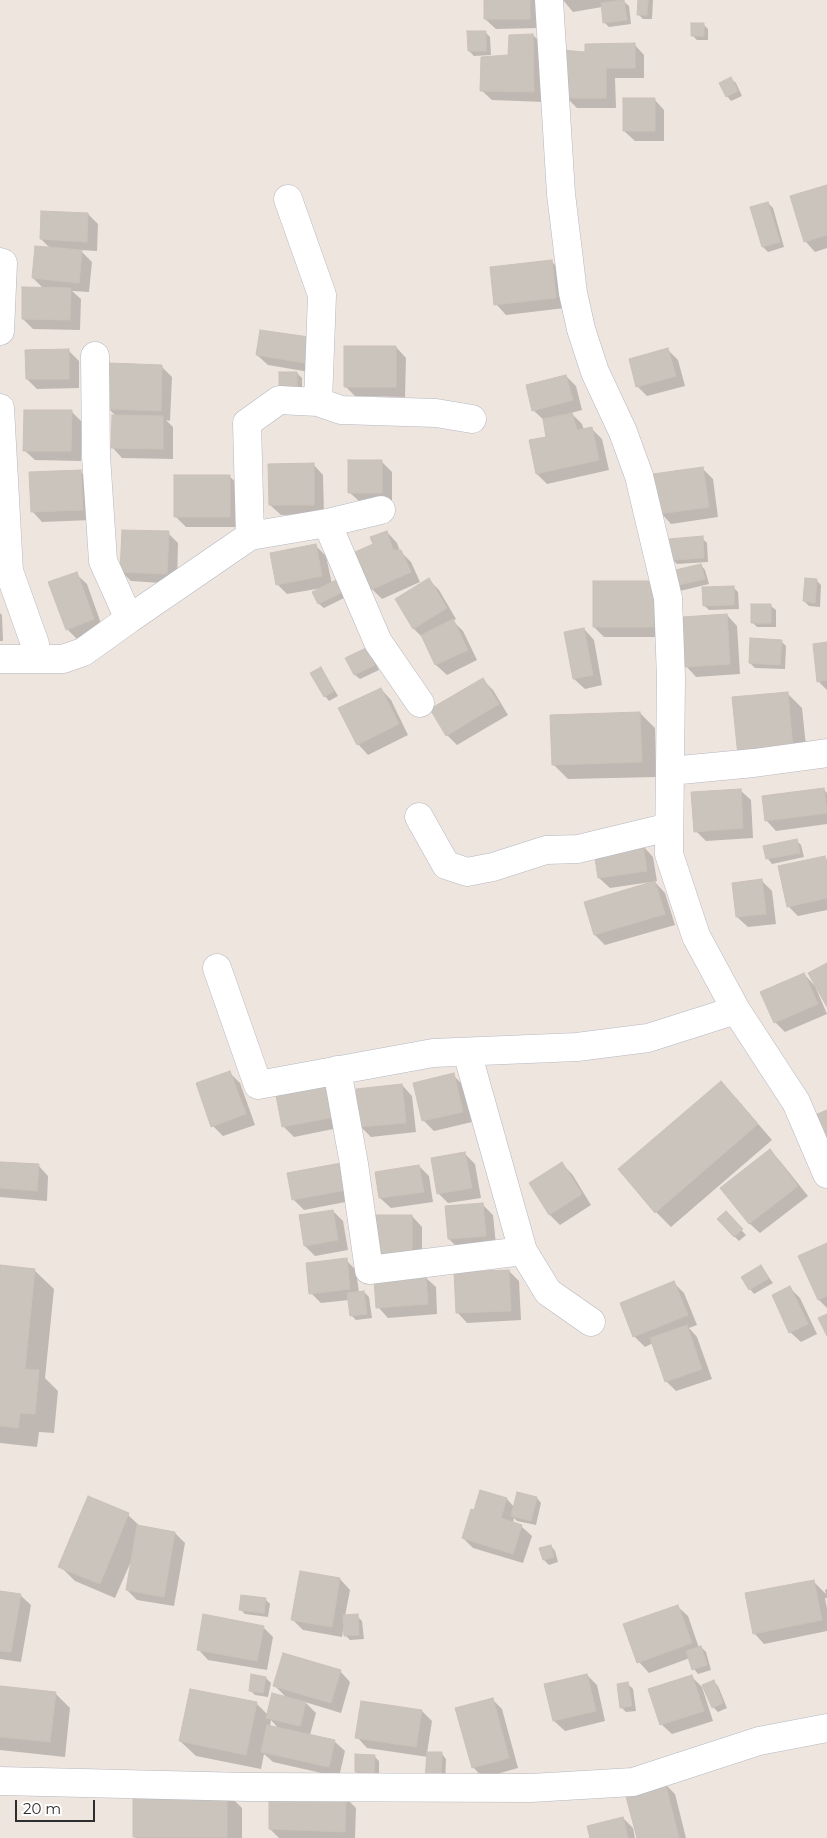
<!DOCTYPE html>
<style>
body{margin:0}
#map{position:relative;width:827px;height:1838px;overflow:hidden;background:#efe5df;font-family:Montserrat,sans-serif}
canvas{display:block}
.scale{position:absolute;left:15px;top:1800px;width:80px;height:22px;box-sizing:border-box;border:2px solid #2d2d2d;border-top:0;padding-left:6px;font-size:15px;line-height:18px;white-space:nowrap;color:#2d2d2d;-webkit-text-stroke:4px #fff;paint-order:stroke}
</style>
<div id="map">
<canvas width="827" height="1838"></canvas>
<div class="scale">20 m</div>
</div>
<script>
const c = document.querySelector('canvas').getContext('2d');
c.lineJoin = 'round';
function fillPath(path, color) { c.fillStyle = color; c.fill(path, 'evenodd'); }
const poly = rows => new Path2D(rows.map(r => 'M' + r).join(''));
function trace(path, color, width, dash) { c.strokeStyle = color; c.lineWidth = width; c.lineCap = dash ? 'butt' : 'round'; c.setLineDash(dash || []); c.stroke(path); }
fillPath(poly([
 [485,0,536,0,540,28,496,29,485,19],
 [563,0,622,0,629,6,631,24,609,27,604,22,602,7,573,12],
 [639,0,653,0,652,19,643,19,638,14],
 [703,24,708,29,708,40,697,40,692,35],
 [485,32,490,37,491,55,474,56,469,51],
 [533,35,543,45,544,102,492,100,481,90,509,56],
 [634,44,644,55,644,78,615,78,616,108,577,108,567,98,586,53],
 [731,79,736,83,742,96,731,101,727,96],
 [654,99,664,110,664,141,635,141,624,131],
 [827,186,827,248,815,252,805,241],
 [768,203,773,208,784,247,768,252,763,247],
 [88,214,98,224,97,251,80,250,92,262,89,292,72,291,81,299,80,330,33,329,23,319,44,289,33,278,51,249,41,239],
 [551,261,561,271,565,308,506,315,496,304],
 [308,338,315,373,268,365,257,355],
 [396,347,406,358,405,397,355,396,345,386],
 [68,350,79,361,79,388,37,389,27,379],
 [668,350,678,360,685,386,647,396,637,386],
 [162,367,172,377,170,421,166,420,173,427,173,459,122,458,112,447,116,416,109,409],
 [297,373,302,378,302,391,286,391,281,386],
 [566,376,576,386,582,410,571,413,582,424,584,430,591,428,602,439,609,470,547,484,537,474,548,438,545,421,533,410],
 [72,412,82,422,81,461,35,460,24,450],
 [382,462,392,472,392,503,360,502,349,492],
 [313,464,323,475,324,514,281,515,270,505],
 [702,468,713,479,718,517,671,524,661,513],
 [81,472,91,482,92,520,42,522,32,511],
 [229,476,240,486,240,527,186,527,176,517],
 [387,532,397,543,400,551,411,562,420,582,382,599,372,589,375,545],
 [168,533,178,543,177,584,131,581,121,571],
 [702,538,707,543,708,562,677,564,672,559],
 [316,546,326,556,332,584,336,582,346,597,324,608,319,604,314,593,322,588,287,594,277,584],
 [701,565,705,570,709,584,680,591,675,586],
 [76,574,87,584,103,629,77,639,67,629],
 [429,580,439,590,456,619,453,621,463,631,477,660,447,675,436,665,424,639,414,629],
 [816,580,821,585,820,607,809,606,804,601],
 [653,582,664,637,604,637,594,627],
 [733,587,738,592,739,609,709,610,704,605],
 [771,606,776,610,776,627,757,627,752,622],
 [0,613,2,615,3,641,0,641],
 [727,615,737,626,740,674,696,677,686,666],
 [584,629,594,640,602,685,585,689,574,679,566,633],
 [781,641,786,646,785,669,755,668,750,663],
 [827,643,827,690,818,681],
 [366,649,371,654,379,670,360,679,355,675,347,658],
 [320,669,325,674,338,696,329,701,325,696],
 [483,680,493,690,508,715,457,745,447,735],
 [381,689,391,700,408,735,368,755,358,744],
 [787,693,802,708,808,765,755,771],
 [640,713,655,728,656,777,568,779,553,764],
 [823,789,827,793,827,824,776,831,766,820],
 [740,790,751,800,753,838,706,841,696,831],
 [796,840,801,845,804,857,772,864,768,859,765,847],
 [643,846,653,857,657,881,654,881,665,893,675,925,605,945,595,935,586,903,651,883,651,882,610,888,599,878],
 [825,858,827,860,827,910,798,916,788,906],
 [761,880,772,891,776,924,748,927,737,917,734,884],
 [804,974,815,986,827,1014,785,1032,775,1022],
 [230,1073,240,1083,255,1125,223,1136,213,1126],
 [453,1075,463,1085,472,1122,434,1131,424,1121],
 [331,1080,348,1126,294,1137,284,1127,276,1091],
 [402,1085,412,1096,416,1132,371,1137,360,1126],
 [736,1098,772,1140,671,1227,656,1212],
 [770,1151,780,1161,808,1196,760,1233,749,1223],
 [465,1154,475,1164,481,1198,448,1203,438,1193],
 [0,1163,38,1165,48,1176,47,1201,0,1197],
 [562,1164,572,1174,591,1205,560,1225,550,1215,530,1183],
 [341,1165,356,1200,304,1210,294,1200],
 [419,1166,429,1176,433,1202,391,1208,380,1198,376,1173],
 [482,1204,493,1215,496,1245,459,1249,449,1239],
 [333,1211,343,1221,348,1250,315,1256,305,1246],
 [725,1213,746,1235,739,1241,718,1220],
 [378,1216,412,1216,422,1227,422,1265],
 [827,1245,827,1308,819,1300,800,1257],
 [346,1260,356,1270,359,1293,364,1292,369,1297,372,1318,356,1320,351,1315,349,1300,321,1303,311,1293],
 [0,1266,34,1270,54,1289,45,1378,58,1391,54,1433,39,1432,37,1447,0,1443],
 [761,1267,773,1283,754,1294,750,1289],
 [509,1271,519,1281,521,1320,467,1323,457,1312],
 [425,1277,436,1287,437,1314,388,1318,378,1307],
 [674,1283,684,1293,697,1325,689,1328,697,1337,712,1379,676,1391,666,1381,653,1343,645,1347,634,1336],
 [790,1288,800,1298,817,1334,801,1342,790,1332],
 [481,1491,507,1499,514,1507,537,1498,541,1503,536,1525,517,1521,514,1518,513,1523,521,1526,532,1536,523,1563,473,1548,463,1538,475,1512],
 [128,1515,141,1527,175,1533,185,1543,174,1606,137,1600,127,1590,132,1559,115,1598,75,1581,60,1566],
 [551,1546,555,1551,558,1562,549,1565,544,1560],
 [340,1579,350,1590,345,1616,357,1616,362,1621,364,1639,350,1640,345,1635,344,1626,342,1637,303,1630,293,1620],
 [813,1581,826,1594,825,1590,827,1589,827,1598,825,1598,827,1609,827,1631,764,1644,754,1633],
 [0,1592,20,1595,31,1605,21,1662,0,1659],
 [265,1599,270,1604,268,1617,245,1614,240,1609],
 [677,1606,688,1616,699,1648,701,1647,706,1652,711,1670,698,1674,694,1669,690,1658,649,1673,639,1662,625,1625],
 [263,1627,273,1637,267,1670,208,1660,198,1649],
 [340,1671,350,1682,341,1713,305,1702,316,1713,310,1735,334,1741,345,1751,339,1777,273,1762,264,1754,261,1769,196,1756,180,1741,256,1703,268,1715,287,1698,275,1686],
 [271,1720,279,1729,270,1727],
 [587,1675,597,1685,605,1721,565,1731,554,1721],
 [692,1677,702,1687,713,1721,672,1734,661,1724],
 [266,1678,271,1683,268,1697,255,1695,250,1690],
 [713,1681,718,1686,727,1708,718,1712,713,1707],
 [628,1684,633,1689,636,1711,626,1712,621,1707],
 [0,1687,55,1693,70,1708,65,1757,0,1750],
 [492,1699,502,1709,518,1768,483,1778,473,1767],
 [362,1702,422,1711,432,1721,427,1753,442,1754,446,1759,445,1786,428,1757,367,1748,357,1737],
 [374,1756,379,1761,379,1777,361,1777,356,1772],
 [665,1784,675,1794,686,1838,638,1838],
 [227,1793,242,1808,242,1838,136,1838,134,1836],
 [345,1797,356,1808,355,1838,279,1838,270,1829],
 [623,1818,633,1828,635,1838,591,1838]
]), '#0003');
const building = poly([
 [484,0,530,0,530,19,484,19,484,0],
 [624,0,627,20,603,23,601,3,624,0],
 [638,0,648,0,647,15,637,15,638,0],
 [691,23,704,23,704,36,691,36,691,23],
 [467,31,486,31,486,51,468,51,467,31],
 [533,34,534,92,480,91,481,57,508,55,509,35,533,34],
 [635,43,635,68,606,68,606,98,566,98,561,50,585,52,585,44,635,43],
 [731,77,738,91,726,97,719,83,731,77],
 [623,98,655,98,655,131,623,131,623,98],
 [827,185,827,235,804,242,790,196,827,185],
 [768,202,780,242,762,247,750,207,768,202],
 [41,211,88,213,87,242,40,239,41,211],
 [35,246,82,250,79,283,32,278,35,246],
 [552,260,556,298,494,305,490,267,552,260],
 [22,287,71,288,70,320,22,319,22,287],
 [260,330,309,337,305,363,256,355,260,330],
 [344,346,396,346,396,387,344,387,344,346],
 [668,348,676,376,636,387,629,359,668,348],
 [69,349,69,379,26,379,25,350,69,349],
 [109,363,162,365,161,411,107,409,109,363],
 [279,372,297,372,297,386,279,386,279,372],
 [566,375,573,400,532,411,526,385,566,375],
 [24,410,72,410,71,451,23,451,24,410],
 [572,413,577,430,592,427,599,460,536,474,529,440,546,437,543,419,572,413],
 [112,415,163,416,163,449,111,448,112,415],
 [348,460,382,460,382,493,348,493,348,460],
 [314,463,314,505,269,505,268,464,314,463],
 [703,467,709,507,659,514,653,474,703,467],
 [81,470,83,510,31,512,29,472,81,470],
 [174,475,230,475,230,517,174,517,174,475],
 [122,530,169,531,167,574,120,572,122,530],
 [387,531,393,550,401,550,411,572,371,590,355,552,373,544,370,537,387,531],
 [703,536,704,558,671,560,669,539,703,536],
 [316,544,322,576,276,585,270,553,316,544],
 [701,564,705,579,674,586,671,571,701,564],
 [77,572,94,619,66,630,48,582,77,572],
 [429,578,447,608,413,629,395,599,429,578],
 [805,578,817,579,815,603,803,601,805,578],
 [336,580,343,592,318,604,312,592,336,580],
 [593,581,654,581,654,627,593,627,593,581],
 [734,586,734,605,703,606,702,587,734,586],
 [751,604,771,604,771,623,751,623,751,604],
 [727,614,730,664,685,667,682,617,727,614],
 [453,619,468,650,435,665,421,635,453,619],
 [584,628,593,675,573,679,564,632,584,628],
 [750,638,782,640,780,665,749,663,750,638],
 [827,642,827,680,817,682,813,644,827,642],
 [366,648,375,665,354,675,345,658,366,648],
 [321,667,334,691,324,697,310,673,321,667],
 [483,678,499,704,446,736,430,709,483,678],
 [381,688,399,724,357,745,338,708,381,688],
 [788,692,793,750,738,756,732,697,788,692],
 [640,712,642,762,552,765,550,715,640,712],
 [824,788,827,813,765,821,762,796,824,788],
 [741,789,743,828,694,832,691,792,741,789],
 [797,839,800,853,766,859,763,846,797,839],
 [643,845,647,871,598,878,594,852,643,845],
 [825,856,827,864,827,898,787,907,778,866,825,856],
 [762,879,766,914,736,917,732,883,762,879],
 [655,881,665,914,594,935,584,902,655,881],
 [827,963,827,1007,808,973,827,963],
 [804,973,818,1004,774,1023,760,992,804,973],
 [230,1071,246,1114,211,1127,196,1083,230,1071],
 [454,1073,463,1112,422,1121,413,1083,454,1073],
 [331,1078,339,1116,282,1127,275,1090,331,1078],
 [721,1081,758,1124,655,1213,618,1169,721,1081],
 [402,1084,406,1123,359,1127,356,1089,402,1084],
 [827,1110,827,1145,815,1115,827,1110],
 [770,1149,798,1186,749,1224,720,1188,770,1149],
 [465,1152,472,1188,437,1194,431,1158,465,1152],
 [0,1162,39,1164,37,1191,0,1188,0,1162],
 [562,1162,582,1194,549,1215,529,1183,562,1162],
 [341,1163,346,1190,292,1200,287,1173,341,1163],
 [419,1165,424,1192,379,1198,375,1172,419,1165],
 [483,1203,486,1236,448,1239,445,1206,483,1203],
 [333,1210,338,1240,304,1246,299,1215,333,1210],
 [726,1211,743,1229,734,1237,717,1219,726,1211],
 [376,1215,412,1215,412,1255,376,1255,376,1215],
 [827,1243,827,1296,818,1300,798,1256,827,1243],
 [347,1258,350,1289,309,1294,306,1263,347,1258],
 [0,1265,35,1269,25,1369,39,1370,35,1414,20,1413,18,1428,0,1426,0,1265],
 [761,1265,769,1278,749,1290,741,1277,761,1265],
 [509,1270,511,1311,456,1313,454,1272,509,1270],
 [426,1276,428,1304,376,1308,374,1279,426,1276],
 [674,1281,688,1315,633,1337,620,1303,674,1281],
 [790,1286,808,1324,789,1333,772,1295,790,1286],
 [364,1291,367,1314,350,1316,347,1293,364,1291],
 [827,1314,827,1336,818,1318,827,1314],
 [687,1325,702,1369,665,1382,650,1338,687,1325],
 [480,1490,507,1498,501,1518,522,1525,513,1554,462,1538,471,1509,474,1510,480,1490],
 [517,1492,537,1497,531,1521,511,1516,517,1492],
 [88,1496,129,1513,100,1584,58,1567,88,1496],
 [137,1525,175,1532,164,1597,126,1590,137,1525],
 [551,1545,554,1557,543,1560,539,1548,551,1545],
 [300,1571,340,1578,332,1627,291,1620,300,1571],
 [814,1580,822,1620,753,1634,745,1593,814,1580],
 [0,1591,21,1594,11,1652,0,1651,0,1591],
 [241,1595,266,1598,264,1613,239,1610,241,1595],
 [678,1605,692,1643,637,1663,623,1624,678,1605],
 [203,1614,264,1626,257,1661,197,1650,203,1614],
 [358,1614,359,1635,344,1636,343,1615,358,1614],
 [701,1646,707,1665,692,1670,686,1651,701,1646],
 [283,1653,341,1670,331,1703,273,1686,283,1653],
 [251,1674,266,1677,263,1693,249,1691,251,1674],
 [587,1674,596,1711,553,1721,544,1684,587,1674],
 [692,1675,704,1711,660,1725,648,1689,692,1675],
 [714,1680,723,1703,712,1708,702,1685,714,1680],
 [628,1682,632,1706,620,1708,617,1684,628,1682],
 [0,1686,56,1692,50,1742,0,1737,0,1686],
 [190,1689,257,1702,246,1755,179,1741,190,1689],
 [272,1693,306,1702,300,1726,266,1718,272,1693],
 [493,1698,509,1758,472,1768,455,1708,493,1698],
 [361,1701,422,1710,416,1747,355,1738,361,1701],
 [267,1725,335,1740,329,1767,261,1752,267,1725],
 [427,1752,442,1752,441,1782,425,1781,427,1752],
 [355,1754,375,1755,374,1773,355,1772,355,1754],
 [665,1782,679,1838,637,1838,625,1793,665,1782],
 [133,1791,227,1791,227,1837,133,1837,133,1791],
 [269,1794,346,1796,345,1832,269,1829,269,1794],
 [623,1817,628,1838,590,1838,587,1826,623,1817]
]);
fillPath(building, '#cac4bd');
trace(building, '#cbc1b8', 1);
const street = poly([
 [549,0,561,194,573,293,581,329,595,372,623,432,639,476,668,598,671,678,669,854,696,936,736,1010,796,1102,827,1174],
 [288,199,322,295,318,402],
 [0,262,3,263,0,331],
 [0,408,9,571,35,644,37,659,63,659,83,652,129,619,103,561,96,456,95,356],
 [327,523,381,510],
 [250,536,247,423,279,400,318,402,341,410,436,413,472,419],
 [129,619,250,536,327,523,378,642,420,703],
 [0,659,37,659],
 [670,771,754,763,827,753],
 [419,817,446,865,467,872,493,867,546,850,578,849,669,827],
 [217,968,258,1085,433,1053,577,1047,648,1038,736,1010],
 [467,1052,523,1251,548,1292,591,1322],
 [337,1070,354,1164,369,1270,523,1251],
 [0,1781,247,1787,531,1788,633,1782,759,1741,827,1728]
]);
trace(street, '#b3b7c1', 29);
trace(street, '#fff', 28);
</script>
